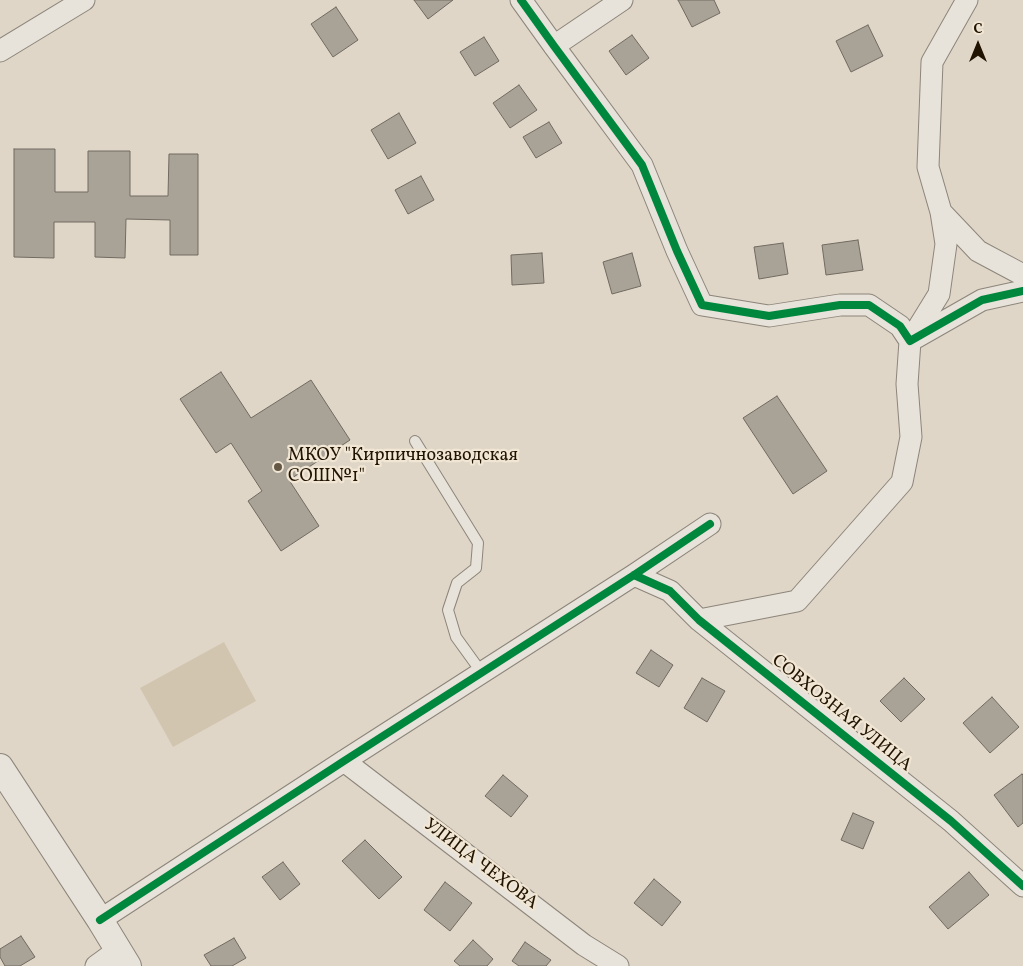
<!DOCTYPE html>
<meta charset="utf-8">
<style>
body{margin:0}
#map{position:relative;width:1023px;height:966px;overflow:hidden;background:#dfd6c7;font-family:Vollkorn,serif}
canvas{display:block}
.north{position:absolute;left:953px;top:20px;width:50px;height:50px;-webkit-text-stroke:4px #f1e6d4;paint-order:stroke;rotate:0deg;font-size:14px;font-weight:700;line-height:20px;text-align:center;color:#211301}
.north::after{content:'';display:block;margin:auto;width:18px;height:22px;background:#211301;clip-path:polygon(50% 0,100% 100%,50% 72%,0 100%)}
</style>
<div id="map">
<canvas width="1023" height="966"></canvas>
<div class="north">С</div>
</div>
<script>
const c = document.querySelector('canvas').getContext('2d');
c.lineJoin = 'round';
function fillPath(path, color) { c.fillStyle = color; c.fill(path, 'evenodd'); }
const poly = rows => new Path2D(rows.map(r => 'M' + r).join(''));
function trace(path, color, width, dash) { c.strokeStyle = color; c.lineWidth = width; c.lineCap = dash ? 'butt' : 'round'; c.setLineDash(dash || []); c.stroke(path); }
function write(font, color, halo, rows, align = 'center') {
  c.font = font + ' Vollkorn,serif'; c.lineWidth = 4.5; c.setLineDash([]); c.textBaseline = 'middle'; c.strokeStyle = halo; c.fillStyle = color; for (const [text, x, y, turn = 0] of rows) {
    c.save(); c.translate(x, y); c.rotate((+turn || 0) * Math.PI / 180); c.textAlign = isNaN(turn) ? turn : align; if (halo) c.strokeText(text, 0, 0); c.fillText(text, 0, 0); c.restore();
  }
}
fillPath(poly([
 [224,642,256,701,173,747,140,688]
]), '#d2c5b0');
const building = poly([
 [414,0,453,0,428,19,414,0],
 [678,0,714,0,720,13,692,27,678,0],
 [336,7,358,40,333,57,311,24,336,7],
 [868,25,883,56,851,72,836,41,868,25],
 [632,35,649,58,626,75,609,51,632,35],
 [484,37,499,61,475,76,460,52,484,37],
 [519,85,537,110,510,128,493,103,519,85],
 [399,113,416,143,388,159,371,130,399,113],
 [549,122,562,143,536,158,523,137,549,122],
 [14,149,55,149,55,192,88,192,88,151,130,151,130,196,168,196,169,154,198,154,198,255,170,255,170,220,126,219,125,258,95,257,95,222,54,222,54,258,14,257,14,149],
 [421,176,434,200,408,214,395,190,421,176],
 [858,240,863,270,826,275,822,245,858,240],
 [783,243,788,274,759,279,754,247,783,243],
 [542,253,544,283,512,285,511,255,542,253],
 [632,253,641,286,612,294,603,262,632,253],
 [221,372,251,418,311,380,350,440,289,480,319,526,281,551,248,501,262,491,231,443,216,453,180,399,221,372],
 [777,396,827,471,793,494,743,418,777,396],
 [651,650,673,665,659,687,636,673,651,650],
 [702,678,725,691,707,722,684,708,702,678],
 [904,678,925,699,901,722,880,701,904,678],
 [992,697,1019,727,990,753,963,723,992,697],
 [1022,774,1023,775,1023,823,1018,827,994,795,1022,774],
 [503,775,528,796,511,817,485,796,503,775],
 [853,813,874,822,863,849,841,840,853,813],
 [365,840,402,877,379,899,342,861,365,840],
 [283,862,300,884,280,900,262,877,283,862],
 [969,872,989,895,948,929,929,907,969,872],
 [654,879,681,902,662,926,634,903,654,879],
 [445,882,472,903,450,931,424,910,445,882],
 [21,936,35,957,20,966,5,966,0,957,0,949,21,936],
 [234,938,246,958,232,966,211,966,204,955,234,938],
 [473,940,493,959,487,966,460,966,454,961,473,940],
 [525,942,551,960,546,966,519,966,512,961,525,942]
]);
fillPath(building, '#a9a297');
trace(building, '#716a60', 1);
const service = poly([
 [415,441,478,543,476,568,457,583,448,610,456,637,482,673]
]);
const minor = poly([
 [521,0,554,46,642,165,677,251,702,305,769,316,840,305,869,305,900,326,910,341,982,300,1023,291],
 [967,0,932,62,928,167,941,212,978,251,1023,275],
 [554,46,622,0],
 [0,51,84,0],
 [634,575,670,591,699,620,951,821,1023,886],
 [699,620,797,601,902,482,911,437,907,384,910,341,939,294,946,244,941,212],
 [344,761,584,945,618,966],
 [100,920,344,761,634,575,710,524],
 [96,966,118,950]
]);
const tertiary = poly([
 [0,767,100,920,128,966]
]);
trace(service, '#8c857a', 12);
trace(minor, '#8c857a', 23);
trace(tertiary, '#8c857a', 28);
trace(service, '#e7e2da', 10);
trace(minor, '#e7e2da', 21);
trace(tertiary, '#e7e2da', 26);
trace(poly([
 [521,0,554,46,642,165,677,251,702,305,769,316,840,305,869,305,900,326,910,341,982,300,1023,291],
 [634,575,670,591,699,620,951,821,1023,886],
 [100,920,344,761,634,575,710,524]
]), '#00873e', 8);
for (const [x, y, r, color] of [
 [278,467,5,"#645746"]
]) { const dot = new Path2D(); dot.arc(x, y, r, 0, 2 * Math.PI); c.fillStyle = color; c.fill(dot); trace(dot, '#f1e6d4', 2); }
write('18px', '#211301', '#f1e6d4', [
 ["МКОУ \"Кирпичнозаводская",288,457],
 ["СОШ№1\"",288,478]
], 'left');
write('18px', '#211301', '#f1e6d4', [
 ["СОВХОЗНАЯ УЛИЦА",841,714,39],
 ["УЛИЦА ЧЕХОВА",480,865,37]
]);
</script>
